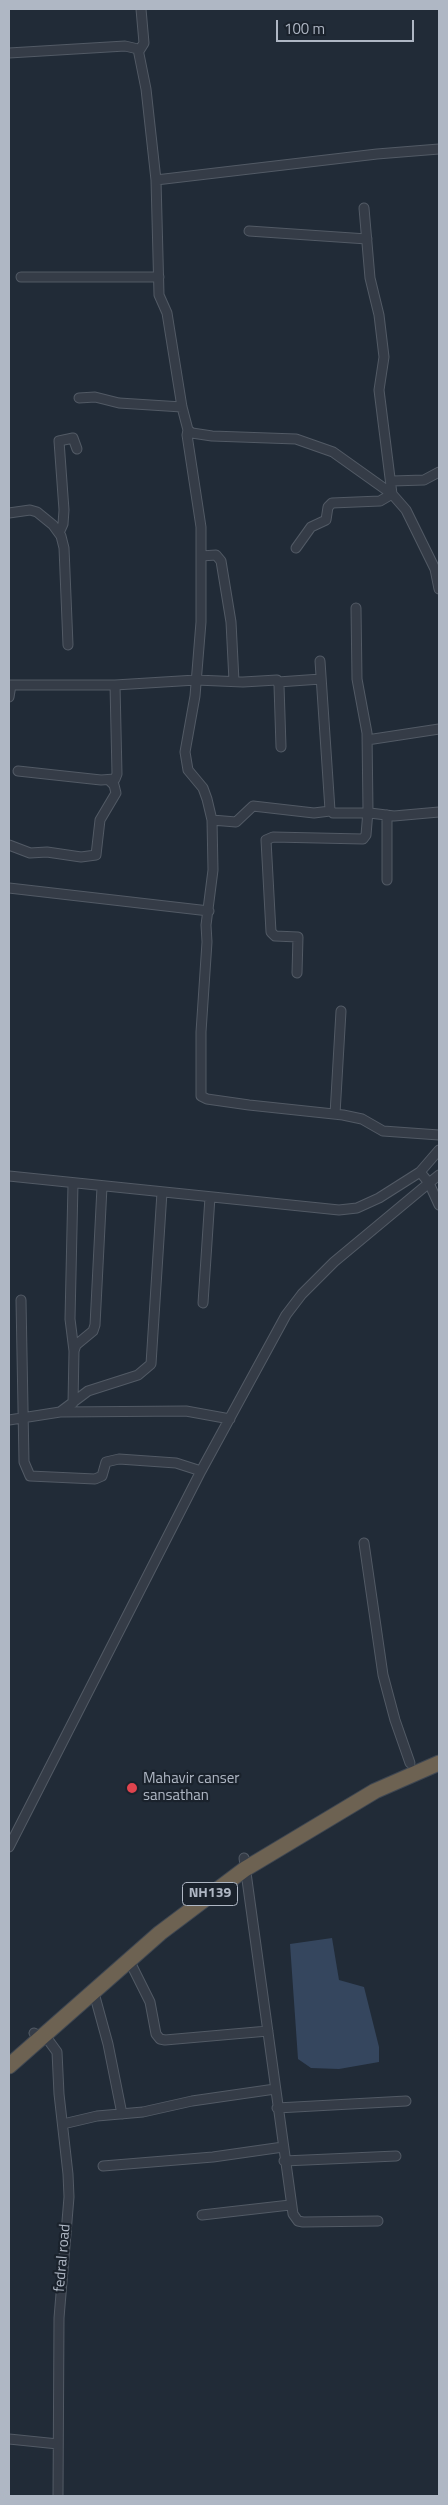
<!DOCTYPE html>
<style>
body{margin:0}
#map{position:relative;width:448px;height:2505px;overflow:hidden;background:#212b37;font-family:"Titillium Web",sans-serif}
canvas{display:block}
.frame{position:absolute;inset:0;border:10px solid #afb7c4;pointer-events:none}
.scale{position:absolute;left:276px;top:20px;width:138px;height:22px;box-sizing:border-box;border:2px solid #afb7c4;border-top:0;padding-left:6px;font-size:15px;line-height:18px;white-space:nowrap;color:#afb7c4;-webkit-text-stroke:4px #1a222c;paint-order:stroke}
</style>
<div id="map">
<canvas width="448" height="2505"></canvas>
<div class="frame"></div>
<div class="scale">100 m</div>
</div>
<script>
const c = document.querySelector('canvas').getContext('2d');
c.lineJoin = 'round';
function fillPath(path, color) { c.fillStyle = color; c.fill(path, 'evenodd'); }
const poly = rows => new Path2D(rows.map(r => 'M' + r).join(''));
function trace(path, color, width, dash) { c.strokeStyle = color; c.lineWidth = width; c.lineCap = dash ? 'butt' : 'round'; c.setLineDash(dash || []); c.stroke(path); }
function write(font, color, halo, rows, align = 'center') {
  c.font = font + ' "Titillium Web",sans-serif'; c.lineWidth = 4.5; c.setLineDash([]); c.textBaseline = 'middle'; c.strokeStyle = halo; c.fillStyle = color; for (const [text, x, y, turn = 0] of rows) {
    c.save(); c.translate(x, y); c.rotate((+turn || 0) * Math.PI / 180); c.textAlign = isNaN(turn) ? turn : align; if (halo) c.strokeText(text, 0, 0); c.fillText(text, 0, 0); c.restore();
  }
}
fillPath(poly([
 [332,1938,339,1980,364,1987,379,2047,379,2062,339,2069,311,2068,298,2059,290,1944]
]), '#35465e');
const street = poly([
 [139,51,144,43,141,9],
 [9,53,125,46,138,49,146,89,156,180,159,295,167,313,182,407,188,430,192,433,212,436,296,439,333,452,392,494,406,510,435,569,439,589],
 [156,180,377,154,439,149],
 [249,231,367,239],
 [21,277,159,277],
 [79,398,95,397,119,403,182,407],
 [188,430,187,435,201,527,201,622,195,696,185,752,188,770,203,788,207,799,212,820,213,870,206,925,207,942,201,1032,201,1096,207,1099,249,1105,343,1115,362,1119,383,1131,439,1135],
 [392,481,424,480,439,472],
 [9,513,30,510,37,512,53,525,61,536,64,548,68,645],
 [59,533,63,524,64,510,59,441,73,438,77,449],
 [296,548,311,527,326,520,328,507,332,503,380,501,392,494,379,390,384,357,379,315,370,278,364,208],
 [201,556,216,555,221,561,231,622,234,681],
 [356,608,357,679,367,733,368,811,370,813,394,816,439,812],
 [320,661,330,810,333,813,368,813],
 [278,682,321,679],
 [9,685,115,685,196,680,243,682,277,680,279,685,281,747],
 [9,697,11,685],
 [367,740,439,729],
 [18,771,101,780,115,779,117,774,115,685],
 [212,820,236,822,253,806,314,813,330,811],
 [9,845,30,853,47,852,81,857,96,855,100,820,116,793,114,785,110,781],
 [387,880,387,815],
 [9,888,209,911],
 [297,973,298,937,275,936,271,932,266,840,273,837,363,839,366,835,368,811],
 [335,1114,341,1011],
 [420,1172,429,1183,439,1175],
 [9,1176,339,1210,357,1208,379,1198,420,1172,439,1150],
 [73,1184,70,1319,74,1351],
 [21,1300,24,1462,30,1476,95,1479,102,1476,106,1462,119,1459,176,1463,201,1471],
 [203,1303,210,1197],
 [73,1403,74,1351,76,1345,93,1331,95,1325,102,1187],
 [61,1412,186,1411,230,1419],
 [9,1420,60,1412,88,1391,138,1375,151,1364,162,1192],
 [364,1543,383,1675,395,1720,410,1763],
 [9,1847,201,1471,286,1315,302,1294,334,1262,429,1183,439,1205],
 [244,1858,293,2214,298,2221,303,2222,378,2221],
 [129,1960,150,2002,156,2034,160,2039,165,2040,268,2031],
 [94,1993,108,2044,122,2114],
 [34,2033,49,2041,57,2052,59,2094,68,2174,69,2197,59,2318,58,2496],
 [277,2108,406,2101],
 [63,2124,97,2116,143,2112,192,2101,275,2089],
 [284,2161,396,2156],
 [103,2166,213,2157,283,2147],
 [202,2215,290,2205],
 [9,2439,58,2444]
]);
const highway = poly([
 [9,2066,160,1933,245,1869,375,1791,439,1763]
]);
trace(street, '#525a65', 11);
trace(highway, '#3f4752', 17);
trace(street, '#353c47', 9);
trace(highway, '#6d6252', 15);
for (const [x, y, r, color] of [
 [132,1788,6,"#e0444e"]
]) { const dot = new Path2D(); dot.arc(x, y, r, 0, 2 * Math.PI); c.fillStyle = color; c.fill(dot); trace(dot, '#1a222c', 2); }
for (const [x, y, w] of [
 [210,1894,55]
]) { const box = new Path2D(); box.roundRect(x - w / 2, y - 11.5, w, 23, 4); c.fillStyle = '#1a222c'; c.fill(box); trace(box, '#afb7c4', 1); }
write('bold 14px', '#afb7c4', null, [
 ["NH139",210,1894]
]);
write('15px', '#afb7c4', '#1a222c', [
 ["Mahavir canser",143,1779],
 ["sansathan",143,1796]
], 'left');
write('15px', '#afb7c4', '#1a222c', [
 ["fedral road",63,2258,-85]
]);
</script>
